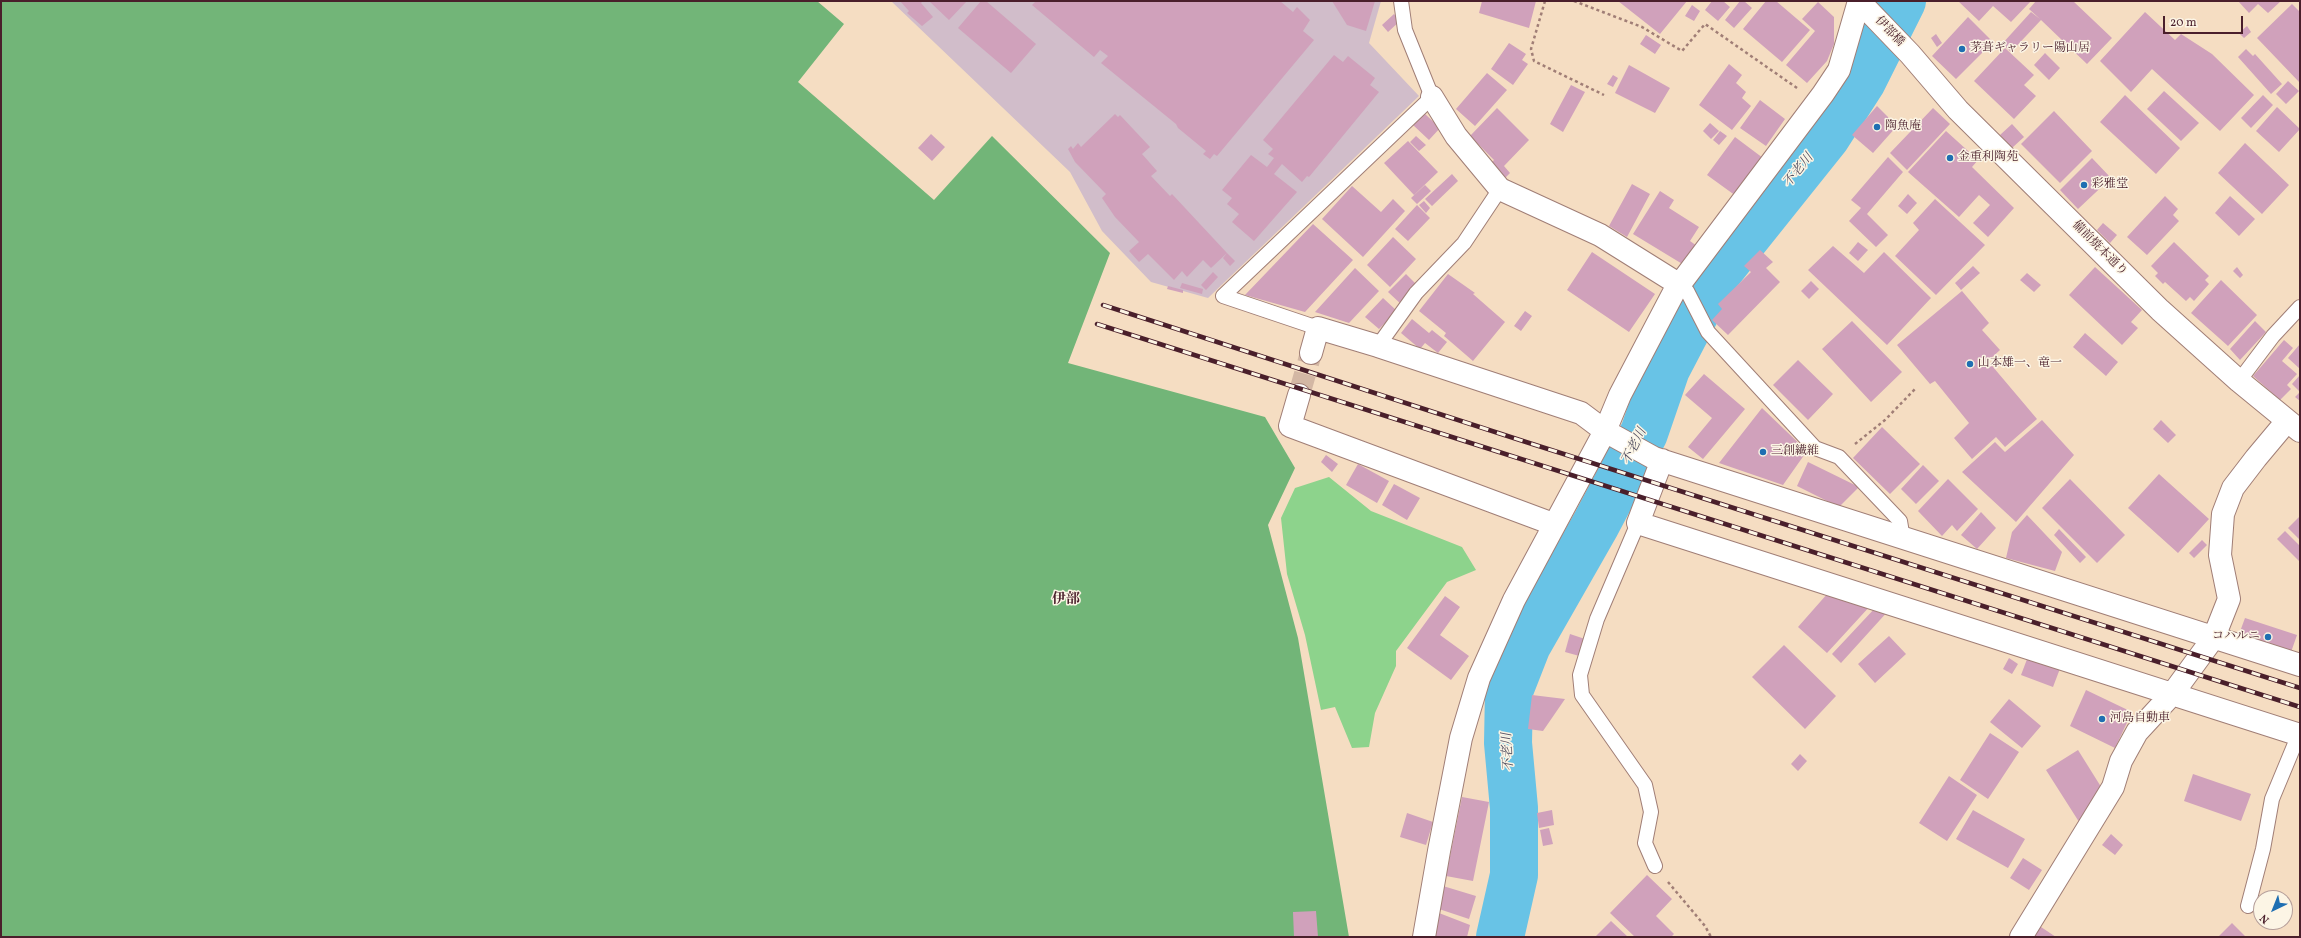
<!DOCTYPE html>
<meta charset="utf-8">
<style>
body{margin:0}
#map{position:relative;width:2301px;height:938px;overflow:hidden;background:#f5ddc2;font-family:Vollkorn,serif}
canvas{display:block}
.frame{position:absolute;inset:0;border:2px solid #4a1f2b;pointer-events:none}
.north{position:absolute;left:2253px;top:890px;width:40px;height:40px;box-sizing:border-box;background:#fcf5e5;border:1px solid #b59f9b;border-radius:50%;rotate:223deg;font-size:11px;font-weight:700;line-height:16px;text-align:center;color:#4a1f2b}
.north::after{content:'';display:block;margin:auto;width:14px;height:18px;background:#1f6fb2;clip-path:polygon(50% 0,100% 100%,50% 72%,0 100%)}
.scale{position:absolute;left:2163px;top:16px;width:80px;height:18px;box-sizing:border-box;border:2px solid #4a1f2b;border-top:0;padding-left:5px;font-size:12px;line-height:14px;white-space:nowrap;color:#4a1f2b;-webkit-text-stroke:3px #fcf5e5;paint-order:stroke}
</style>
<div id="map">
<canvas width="2301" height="938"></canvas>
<div class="frame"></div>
<div class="north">N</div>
<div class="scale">20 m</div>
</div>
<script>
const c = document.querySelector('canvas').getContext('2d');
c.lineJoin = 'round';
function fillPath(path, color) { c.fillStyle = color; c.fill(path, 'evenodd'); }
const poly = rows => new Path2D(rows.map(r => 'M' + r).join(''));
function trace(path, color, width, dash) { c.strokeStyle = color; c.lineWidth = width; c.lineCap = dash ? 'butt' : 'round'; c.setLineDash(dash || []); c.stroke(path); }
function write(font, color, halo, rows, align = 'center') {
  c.font = font + ' Vollkorn,"Noto Serif JP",serif'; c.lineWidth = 3; c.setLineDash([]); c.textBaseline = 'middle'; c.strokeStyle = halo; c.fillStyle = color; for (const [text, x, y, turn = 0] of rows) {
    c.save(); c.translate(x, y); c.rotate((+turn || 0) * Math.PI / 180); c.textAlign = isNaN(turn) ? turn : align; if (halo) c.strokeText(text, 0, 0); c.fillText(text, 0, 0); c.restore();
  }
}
fillPath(poly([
 [891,1,1381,1,1369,43,1419,96,1208,298,1151,282,1102,231,1070,172]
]), '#d1bdca');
fillPath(poly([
 [1329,477,1371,511,1462,547,1476,570,1447,582,1396,651,1396,666,1375,713,1369,747,1352,748,1335,707,1321,710,1305,635,1287,574,1281,518,1295,488]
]), '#8dd38c');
fillPath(poly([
 [1,1,817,1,844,24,798,82,934,200,992,136,1110,253,1068,363,1265,417,1295,468,1268,525,1298,638,1349,937,1,937]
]), '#72b578');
trace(poly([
 [1500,937,1514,875,1514,808,1508,743,1509,691,1527,645,1596,524,1644,433,1666,369,1714,277,1826,137,1862,81,1902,1]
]), '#68c3e6', 48);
fillPath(poly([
 [900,1,923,1,921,3,933,17,922,26,907,13,909,11],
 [929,1,967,1,949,20],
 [981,1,986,1,1036,44,1011,73,958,28],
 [1036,1,1280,1,1293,12,1297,7,1310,20,1303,31,1314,40,1217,156,1214,154,1210,159,1203,154,1206,151,1178,128,1176,124,1101,63,1108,56,1100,50,1094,57,1032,5],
 [1332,1,1375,1,1366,31,1347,25],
 [1482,1,1536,1,1529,28,1479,13],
 [1618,1,1687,1,1660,34],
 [1712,1,1723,1,1730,7,1718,21,1705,10],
 [1740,1,1744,1,1752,8,1734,28,1725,20],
 [1766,1,1776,1,1810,30,1782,62,1743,29],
 [1958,1,2031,1,2011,22,1993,6,1979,21],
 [2036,1,2073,1,2112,38,2087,64,2041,20,2011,52,2002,44,2031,12,2040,19,2029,9],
 [2238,1,2281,1,2268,13,2258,4,2249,13],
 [1818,2,1834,17,1834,44,1827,61,1807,83,1786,65,1815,31,1802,19],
 [2292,4,2300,12,2300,83,2257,38],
 [1692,5,1700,11,1694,21,1685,16],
 [2145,12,2175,40,2181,34,2212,54,2254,95,2220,131,2152,69,2131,92,2100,61],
 [1394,14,1400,21,1388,32,1382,25],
 [1968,17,1993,42,1956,79,1932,56],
 [2247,26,2251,32,2244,38,2239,33],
 [1936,34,1942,43,1937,47,1931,38],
 [1646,35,1661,45,1655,54,1640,44],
 [1509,43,1526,54,1522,60,1528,64,1513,85,1491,69],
 [2005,48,2034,75,2024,85,2036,96,2014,119,1974,81],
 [2246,49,2253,56,2255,54,2282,84,2271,94,2238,57],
 [2045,53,2060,68,2049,80,2034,65],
 [1334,55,1343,62,1348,56,1375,78,1370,85,1379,92,1309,177,1307,176,1302,182,1282,164,1274,174,1297,192,1254,241,1232,222,1239,214,1227,204,1232,198,1222,190,1251,155,1267,167,1274,158,1268,154,1273,149,1263,140],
 [1729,64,1742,75,1736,83,1746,92,1742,98,1751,106,1732,130,1699,105],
 [1629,65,1670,88,1655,113,1615,93],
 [1487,73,1507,90,1475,126,1456,109],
 [1613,75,1618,78,1613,87,1607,84],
 [2288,81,2299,91,2286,104,2276,94],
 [1571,85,1585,92,1563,132,1550,124],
 [2164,91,2199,123,2181,141,2147,109],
 [2125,95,2180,148,2156,174,2100,122],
 [2263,95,2273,105,2251,128,2241,118],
 [1760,100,1785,119,1766,146,1740,128],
 [1877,106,1897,126,1873,153,1852,135],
 [2277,107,2300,129,2279,152,2256,131],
 [1497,108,1529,140,1504,166,1510,173,1503,180,1488,166,1494,160,1470,136],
 [1933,108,1950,124,1907,170,1890,153],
 [2054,111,2092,151,2060,183,2021,144],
 [1424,113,1440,128,1429,140,1413,125],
 [1115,114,1118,117,1120,115,1150,147,1142,154,1157,171,1151,176,1170,196,1172,194,1227,253,1211,268,1203,260,1187,277,1182,271,1174,280,1148,254,1139,262,1129,251,1139,242,1115,217,1102,198,1106,194,1075,162,1068,149,1071,146,1073,149,1078,143,1081,147],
 [1710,123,1719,131,1711,139,1703,131],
 [2012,124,2024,137,2012,148,2000,135],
 [1720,131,1727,136,1719,145,1713,140],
 [1946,131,1978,160,1972,167,2014,208,1988,237,1973,223,1990,205,1979,195,1959,217,1908,172],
 [931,134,945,147,932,161,918,148],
 [1416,136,1426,145,1419,151,1410,142],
 [1735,137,1763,158,1736,196,1707,175],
 [1408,141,1438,172,1414,195,1384,163],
 [2245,143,2289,185,2262,214,2218,173],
 [1888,157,1903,172,1867,214,1888,235,1876,247,1849,221,1861,208,1851,200],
 [2092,158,2111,178,2078,209,2060,190],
 [1452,174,1458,181,1432,206,1425,199],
 [1632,184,1650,194,1627,237,1609,226],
 [1425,185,1431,191,1417,204,1411,198],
 [1352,186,1381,212,1393,199,1405,211,1363,257,1322,219],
 [1660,191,1674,200,1669,208,1699,227,1690,241,1697,246,1684,265,1633,234],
 [1908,194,1917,203,1907,214,1898,206],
 [2165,196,2178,209,2173,215,2179,221,2147,255,2127,237],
 [2230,196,2255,219,2239,236,2215,213],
 [1935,199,1985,245,1936,295,1895,256,1919,230,1913,223],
 [1424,201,1430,208,1426,213,1419,205],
 [1417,205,1430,218,1408,241,1395,229],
 [2103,223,2117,235,2110,243,2097,230],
 [1313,224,1353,260,1305,312,1245,295],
 [1393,237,1416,259,1390,287,1367,265],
 [1858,242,1868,250,1858,261,1849,253],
 [2174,242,2209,276,2205,280,2209,284,2194,301,2190,297,2186,301,2165,282,2163,284,2155,276,2158,273,2151,266],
 [1833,246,1864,273,1884,252,1931,298,1887,345,1808,270],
 [1760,250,1773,262,1766,268,1780,282,1728,335,1712,320,1722,309,1718,304,1751,272,1744,266],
 [1592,252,1655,294,1629,332,1567,290],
 [1227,253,1235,261,1230,266,1223,258],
 [1973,266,1980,273,1961,290,1955,283],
 [2095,267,2142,310,2131,322,2138,328,2122,345,2069,295],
 [2237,267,2243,275,2240,278,2233,271],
 [1355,268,1379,291,1349,323,1315,312],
 [1213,272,1218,277,1206,290,1201,285],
 [2027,273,2041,285,2034,292,2020,280],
 [1406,274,1419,287,1402,305,1388,292],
 [1448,274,1475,293,1473,294,1505,322,1473,361,1444,336,1446,333,1419,311],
 [2221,280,2257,315,2228,346,2191,313],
 [1811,281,1819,289,1809,299,1801,291],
 [1182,283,1203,289,1202,294,1180,288],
 [1168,286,1183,290,1183,293,1167,289],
 [1962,291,1989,323,1982,330,2000,350,1988,361,2037,419,2005,447,1996,437,1972,459,1954,438,1969,423,1935,381,1930,384,1897,345],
 [1383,298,1397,311,1379,329,1365,317],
 [1525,311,1532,316,1521,331,1514,326],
 [1412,319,1429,333,1432,330,1447,342,1438,353,1425,343,1420,349,1401,333],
 [1852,321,1902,372,1871,402,1822,349],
 [2255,321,2266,332,2240,360,2230,349],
 [2085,333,2118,362,2106,376,2073,347],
 [2284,340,2293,348,2282,361,2297,374,2287,385,2291,389,2280,400,2253,376],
 [2300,344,2300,369,2288,358],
 [1798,360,1833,394,1808,420,1773,385],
 [1704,374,1745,409,1703,459,1688,447,1712,418,1685,395],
 [2300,375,2300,401,2295,397,2300,392,2292,384],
 [1762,408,1807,451,1783,485,1719,463],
 [2042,420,2074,455,2016,522,1962,472,1995,442,2005,452],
 [2161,420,2176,435,2168,443,2153,429],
 [1882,427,1920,464,1890,494,1853,458],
 [1326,455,1338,464,1332,472,1321,462],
 [1808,462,1859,487,1839,507,1797,486],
 [1358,464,1389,481,1377,503,1346,485],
 [1923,465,1939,481,1916,504,1901,489],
 [2159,474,2209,519,2178,553,2128,508],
 [1948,479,1978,509,1957,531,1952,525,1942,536,1918,511],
 [2070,479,2125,535,2097,563,2042,508],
 [1394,484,1420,498,1407,520,1382,505],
 [1981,512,1996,528,1977,549,1961,535],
 [2027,515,2062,552,2055,571,2006,558,2012,532],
 [2300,516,2300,540,2288,528],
 [2059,529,2086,557,2080,563,2054,535],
 [2285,531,2300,546,2300,562,2277,539],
 [2202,540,2207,545,2194,558,2189,553],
 [1828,593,1871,605,1827,653,1798,627],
 [1445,596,1460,607,1440,635,1469,656,1451,680,1407,648],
 [1876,607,1889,610,1841,663,1832,654],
 [2245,618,2297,635,2290,655,2238,637],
 [1570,634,1588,640,1583,657,1565,652],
 [1889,636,1906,654,1875,683,1858,664],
 [1784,645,1836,696,1805,729,1752,677],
 [2029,654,2061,666,2053,687,2021,675],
 [2009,658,2018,664,2012,674,2003,669],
 [2086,690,2132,712,2115,748,2070,726],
 [1532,695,1565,699,1543,731,1528,729],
 [2009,699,2041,726,2022,748,1990,722],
 [1990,733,2019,752,1988,799,1960,780],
 [2078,750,2103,790,2081,825,2046,770],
 [1800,754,1807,761,1798,771,1791,764],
 [2193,774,2251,794,2241,821,2184,801],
 [1949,776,1977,795,1947,841,1919,823],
 [1462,797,1489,802,1473,881,1446,876],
 [1552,810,1554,825,1539,828,1537,813],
 [1973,810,2025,839,2008,868,1956,839],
 [1407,813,1433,822,1426,845,1400,837],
 [1549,828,1553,844,1543,846,1540,830],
 [2111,834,2123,845,2115,855,2102,845],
 [2023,858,2042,870,2029,890,2010,878],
 [1647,875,1672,899,1656,916,1674,934,1671,937,1635,937,1610,913],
 [1443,886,1476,896,1469,919,1436,908],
 [1316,911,1318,937,1294,937,1293,912],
 [1439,913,1470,925,1467,937,1433,937],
 [1611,921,1628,937,1595,937],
 [2232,923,2246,937,2218,937],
 [2038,925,2056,937,2030,937]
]), '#d0a1bb');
trace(poly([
 [1299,395,1311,353]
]), '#d3b7a4', 22, [22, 11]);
const service = poly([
 [1680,285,1687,291,1708,332,1815,448,1839,457,1900,521,1903,539],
 [1318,328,1223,296,1432,97,1405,30,1401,1],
 [1378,346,1416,293,1464,243,1500,189],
 [2239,381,2273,336,2300,307],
 [1638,523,1597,619,1580,675,1582,695,1645,785,1651,812,1645,843,1655,866],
 [2248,906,2263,849,2272,799,2299,734]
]);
const minor = poly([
 [1859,1,1910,54,1958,110,2160,310,2239,381,2300,431],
 [1432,97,1456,136,1500,189,1600,235,1680,285],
 [1311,353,1318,328,1378,346,1581,413,1605,431,1654,458,2300,665],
 [1299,395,1290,426,1553,524],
 [1662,460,1638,523,2300,735],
 [1424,937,1439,851,1461,738,1479,678,1514,600,1605,431,1620,395,1674,292,1823,94,1839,70,1859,1],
 [2021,937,2113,787,2121,761,2137,732,2173,693,2214,637,2229,599,2220,555,2223,514,2233,488,2256,458,2287,421]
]);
trace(service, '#a07e76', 16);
trace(minor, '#a07e76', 24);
trace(poly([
 [1545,1,1531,49,1534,61,1604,95],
 [1574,1,1642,27,1682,51,1705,24,1797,88],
 [1855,444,1885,420,1916,388],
 [1668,882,1705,926,1711,937]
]), '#a07e76', 2.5, [3, 3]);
trace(service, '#fff', 14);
trace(minor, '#fff', 22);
const rail = poly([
 [1103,305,1526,442,2300,688],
 [1097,324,2300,707]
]);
trace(rail, '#4a1f2b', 4.5);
trace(rail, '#fcf5e5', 3, [9]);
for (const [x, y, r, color] of [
 [1962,49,4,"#1f6fb2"],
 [1877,127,4,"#1f6fb2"],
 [1950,158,4,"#1f6fb2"],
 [2084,185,4,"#1f6fb2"],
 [1970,364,4,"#1f6fb2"],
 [1763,452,4,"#1f6fb2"],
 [2268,637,4,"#1f6fb2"],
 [2102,719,4,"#1f6fb2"]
]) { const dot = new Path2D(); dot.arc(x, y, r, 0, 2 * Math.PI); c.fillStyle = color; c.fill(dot); trace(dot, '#fcf5e5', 1.5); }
write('12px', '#4a1f2b', '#fcf5e5', [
 ["伊部橋",1889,32,46],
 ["備前焼本通り",2099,249,45]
]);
write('12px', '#4a1f2b', '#fcf5e5', [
 ["茅葺ギャラリー陽山居",1970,49],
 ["陶魚庵",1885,127],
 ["金重利陶苑",1958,158],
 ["彩雅堂",2092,185],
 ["山本雄一、竜一",1978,364],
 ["三創繊維",1771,452],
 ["コハルニ",2260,637,"right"],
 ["河島自動車",2110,719]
], 'left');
write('italic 13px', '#535063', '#fcf5e5', [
 ["不老川",1799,171,-51],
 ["不老川",1635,447,-63],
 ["不老川",1509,752,-93]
]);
write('bold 14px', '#4a1f2b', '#fcf5e5', [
 ["伊部",1066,600]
]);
</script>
